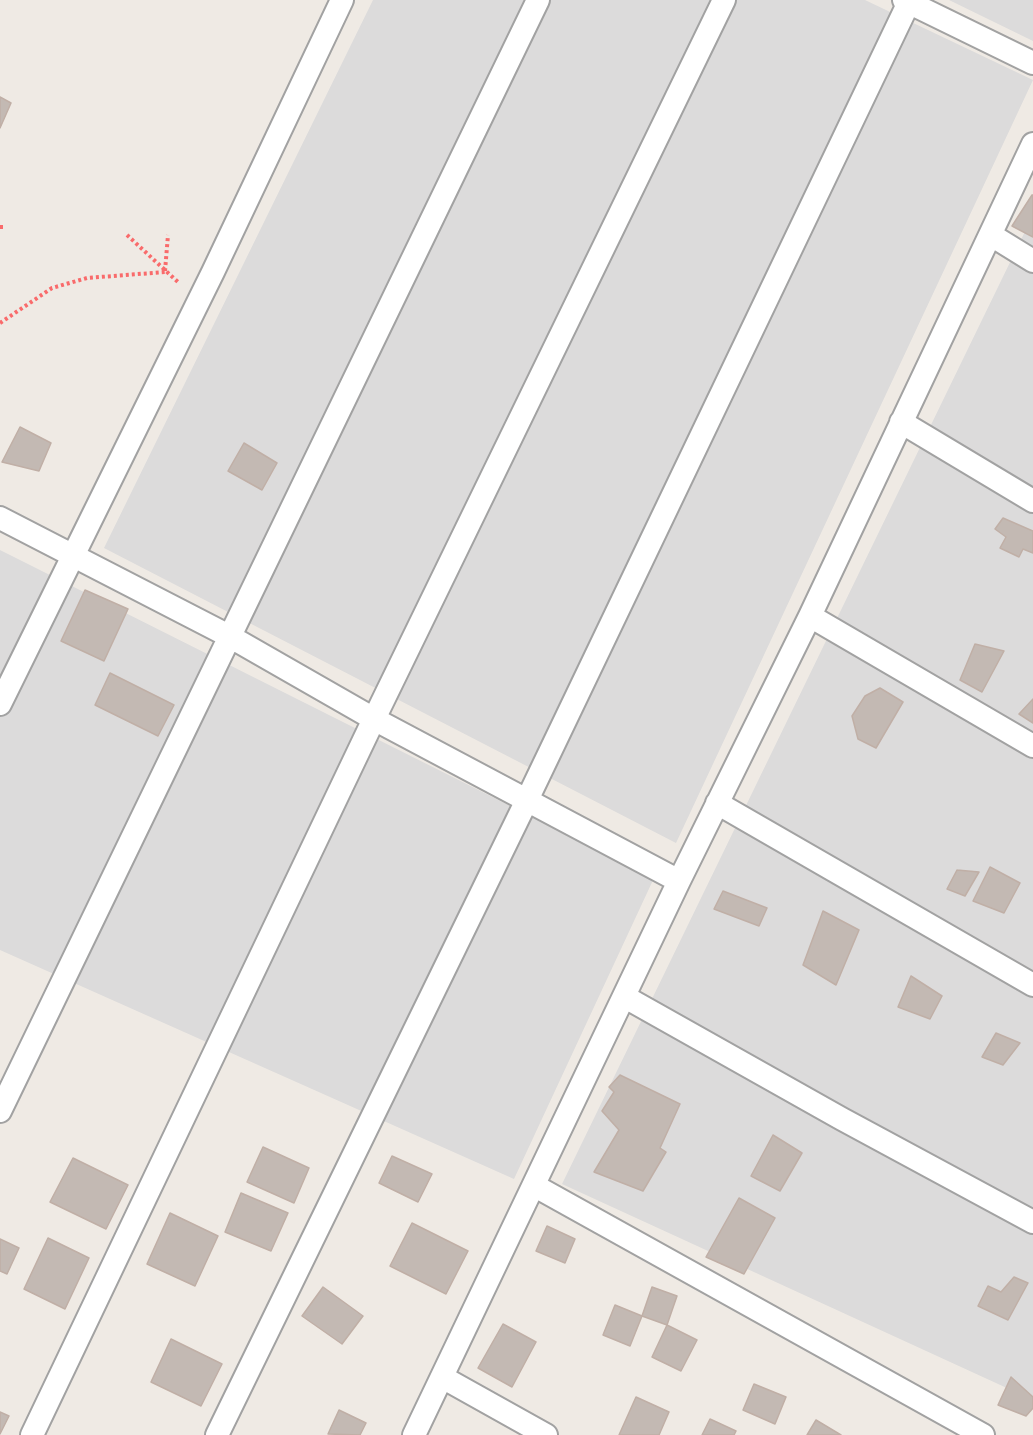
<!DOCTYPE html>
<style>
body{margin:0}
canvas{display:block;background:#efeae4}
</style>
<canvas width="1033" height="1435"></canvas>
<script>
const c = document.querySelector('canvas').getContext('2d');
c.lineJoin = 'round';
function fillPath(path, color) { c.fillStyle = color; c.fill(path, 'evenodd'); }
const poly = rows => new Path2D(rows.map(r => 'M' + r).join(''));
function trace(path, color, width, dash) { c.strokeStyle = color; c.lineWidth = width; c.lineCap = dash ? 'butt' : 'round'; c.setLineDash(dash || []); c.stroke(path); }
fillPath(poly([
 [373,0,865,0,1033,80,676,843,104,548],
 [949,0,1033,0,1033,41],
 [1033,215,1033,1400,562,1184],
 [0,550,654,878,514,1179,0,950]
]), '#dcdbdb');
const building = poly([
 [0,97,11,103,0,128,0,97],
 [1032,195,1033,195,1033,237,1012,226,1032,195],
 [20,427,51,443,39,471,2,462,20,427],
 [244,443,277,463,262,490,228,471,244,443],
 [1003,518,1033,531,1033,553,1023,549,1019,557,1000,548,1006,537,995,529,1003,518],
 [85,590,128,609,104,661,61,641,85,590],
 [975,644,1004,651,982,692,960,680,975,644],
 [110,673,174,705,158,736,95,705,110,673],
 [880,688,903,702,876,748,858,739,852,716,865,696,880,688],
 [1033,699,1033,723,1019,714,1033,699],
 [990,867,1020,883,1004,913,973,901,990,867],
 [957,870,979,872,965,896,947,889,957,870],
 [723,891,767,908,759,926,714,909,723,891],
 [823,911,859,930,836,985,803,965,823,911],
 [911,976,942,996,930,1019,898,1007,911,976],
 [996,1033,1020,1043,1003,1065,982,1057,996,1033],
 [620,1075,680,1104,660,1148,666,1152,643,1191,594,1172,619,1130,602,1111,614,1092,609,1087,620,1075],
 [773,1135,802,1153,780,1191,751,1176,773,1135],
 [263,1147,309,1168,294,1203,247,1182,263,1147],
 [392,1156,432,1174,418,1202,379,1183,392,1156],
 [73,1158,128,1185,106,1229,50,1202,73,1158],
 [241,1193,288,1213,271,1251,225,1232,241,1193],
 [739,1198,775,1218,744,1274,706,1257,739,1198],
 [170,1213,218,1236,195,1286,147,1264,170,1213],
 [412,1223,468,1251,446,1294,390,1266,412,1223],
 [547,1226,575,1239,565,1263,536,1251,547,1226],
 [48,1238,89,1258,65,1309,24,1289,48,1238],
 [0,1239,19,1248,7,1274,0,1271,0,1239],
 [1014,1277,1028,1283,1008,1320,978,1306,988,1286,1001,1292,1014,1277],
 [323,1287,363,1316,342,1344,302,1316,323,1287],
 [652,1287,677,1296,667,1325,642,1316,652,1287],
 [615,1305,642,1316,630,1346,603,1335,615,1305],
 [503,1324,536,1342,512,1387,478,1368,503,1324],
 [667,1325,697,1340,681,1371,652,1357,667,1325],
 [171,1339,222,1364,201,1406,151,1382,171,1339],
 [1011,1377,1033,1397,1033,1408,1026,1416,998,1405,1011,1377],
 [754,1384,786,1397,775,1424,743,1410,754,1384],
 [636,1397,669,1412,659,1435,619,1435,636,1397],
 [339,1410,366,1423,360,1435,328,1434,339,1410],
 [0,1412,9,1416,0,1434,0,1412],
 [710,1419,736,1431,734,1435,702,1435,710,1419],
 [816,1420,841,1435,807,1435,816,1420]
]);
fillPath(building, '#c3b9b3');
trace(building, '#c0afa6', 1.5);
const minor = poly([
 [904,0,1033,63],
 [991,235,1033,261],
 [901,422,1033,501],
 [0,518,229,636,374,719,679,881],
 [810,616,1033,746],
 [0,704,213,272,342,0],
 [717,803,1033,985],
 [625,997,842,1119,1033,1222],
 [0,1111,538,0],
 [535,1186,983,1435],
 [442,1377,546,1435],
 [32,1435,374,719,724,0],
 [217,1435,527,800,910,0],
 [414,1435,679,881,810,616,1033,144]
]);
trace(minor, '#a2a2a2', 26);
trace(poly([
 [0,227,3,227],
 [127,235,179,283],
 [165,271,168,235],
 [0,323,52,288,87,278,165,272]
]), '#f96b6b', 4, [3, 3]);
trace(minor, '#fff', 22);
</script>
